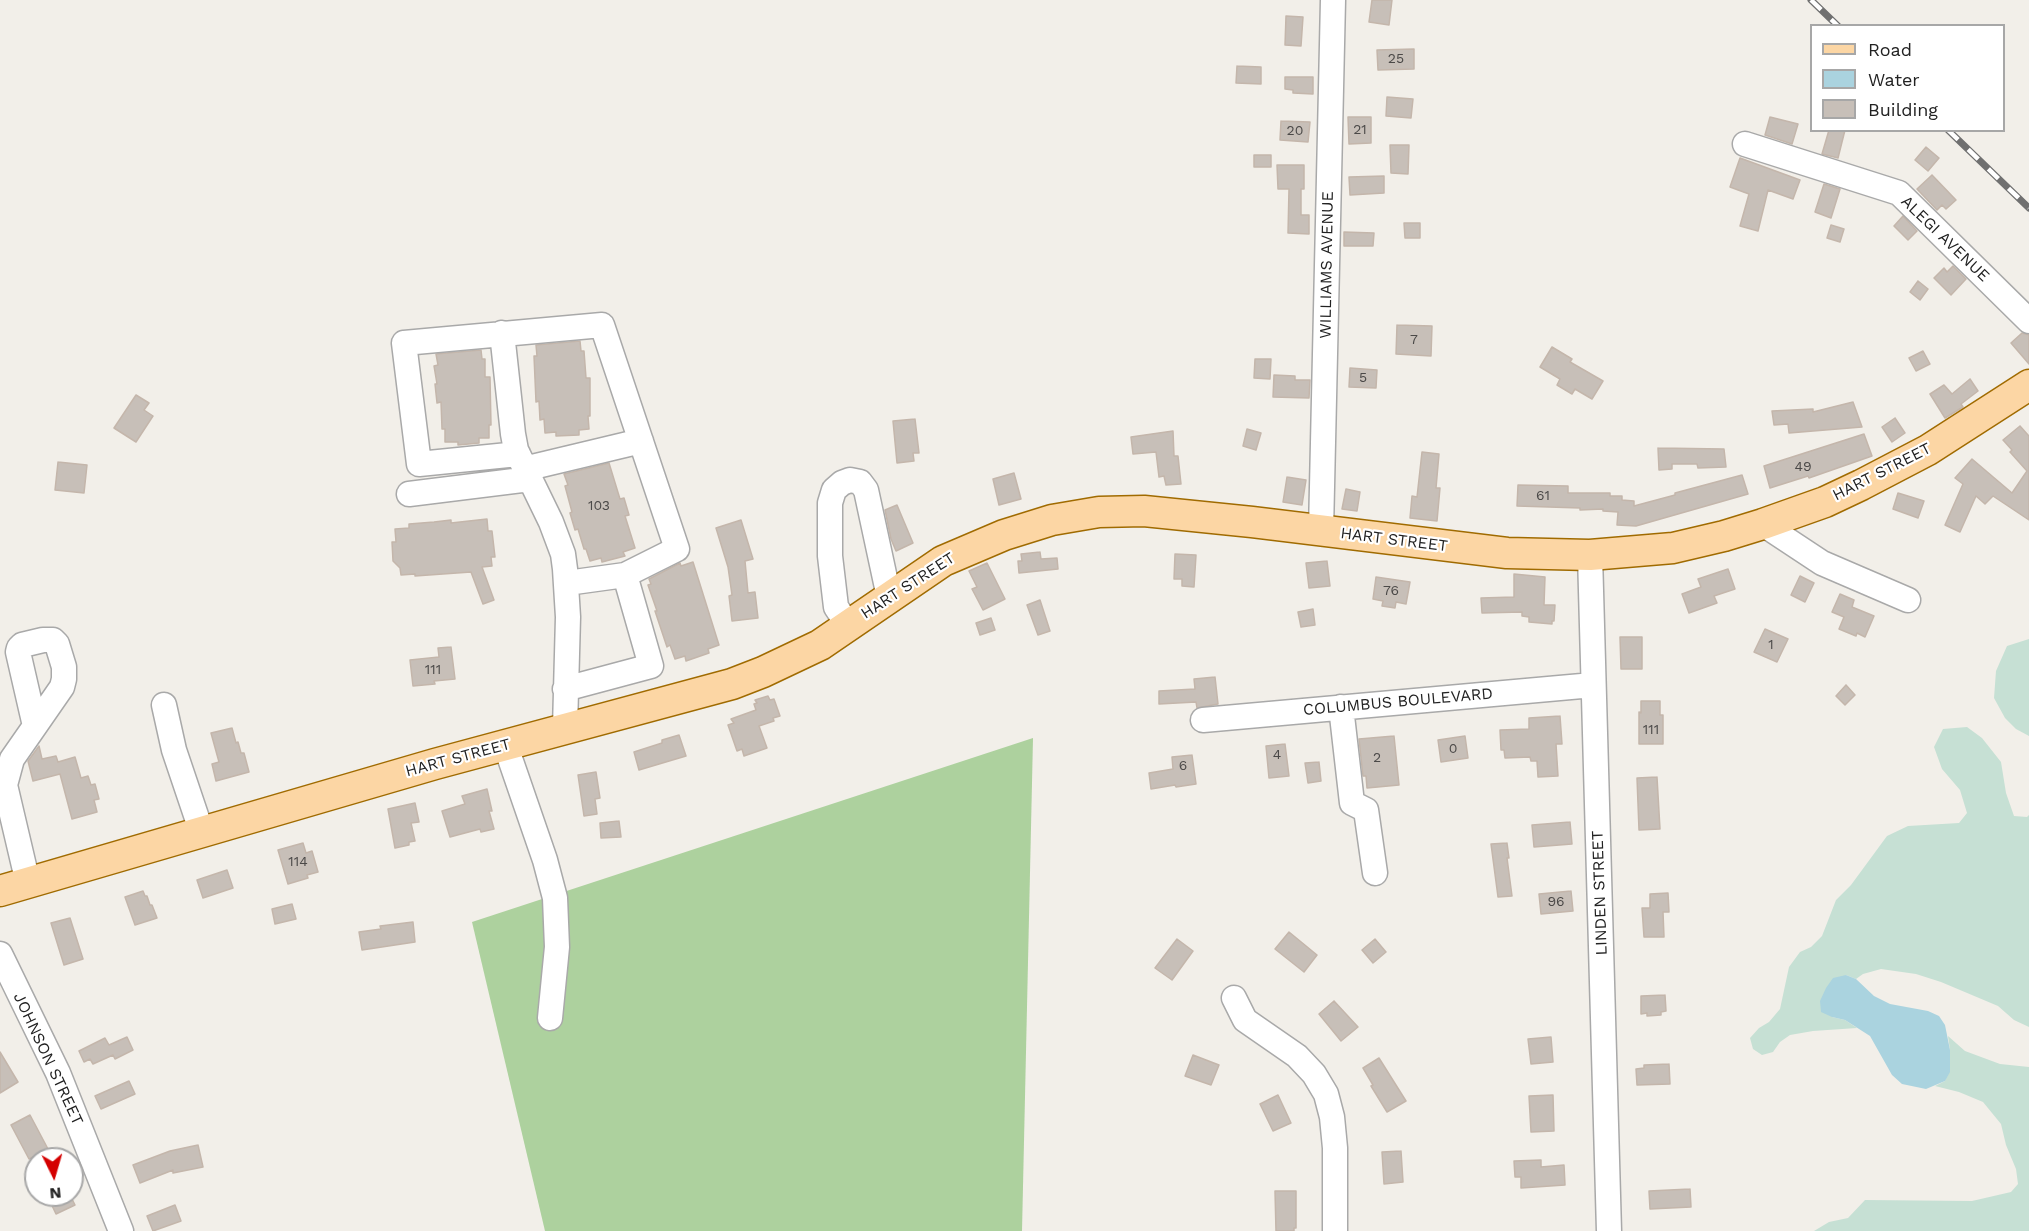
<!DOCTYPE html>
<style>
body{margin:0}
#map{position:relative;width:2029px;height:1231px;overflow:hidden;background:#f2efe9;font-family:"Work Sans",sans-serif}
canvas{display:block}
.legend{position:absolute;left:1810px;top:24px;width:195px;height:108px;box-sizing:border-box;background:#fff;border:2px solid #a7a7a7;margin:0;padding:8px 10px;list-style:none;font-size:18px;color:#222}
.legend li{display:flex;align-items:center;gap:12px;height:30px}
.legend b{width:30px;border:2px solid #a7a7a7}
.north{position:absolute;left:24px;top:1147px;width:60px;height:60px;box-sizing:border-box;background:#fff;border:2px solid #a7a7a7;border-radius:50%;rotate:175deg;font-size:16px;font-weight:700;line-height:24px;text-align:center;color:#222}
.north::after{content:'';display:block;margin:auto;width:21px;height:27px;background:#d40000;clip-path:polygon(50% 0,100% 100%,50% 72%,0 100%)}
</style>
<div id="map">
<canvas width="2029" height="1231"></canvas>
<ul class="legend">
<li><b style="height:8px;background:#fcd6a4"></b>Road</li>
<li><b style="height:16px;background:#aad3df"></b>Water</li>
<li><b style="height:16px;background:#c7bfb8"></b>Building</li>
</ul>
<div class="north">N</div>
</div>
<script>
const c = document.querySelector('canvas').getContext('2d');
c.lineJoin = 'round';
function fillPath(path, color) { c.fillStyle = color; c.fill(path, 'evenodd'); }
const poly = rows => new Path2D(rows.map(r => 'M' + r).join(''));
function trace(path, color, width, dash) { c.strokeStyle = color; c.lineWidth = width; c.lineCap = dash ? 'butt' : 'round'; c.setLineDash(dash || []); c.stroke(path); }
function write(font, color, halo, rows, align = 'center') {
  c.font = font + ' "Work Sans",sans-serif'; c.lineWidth = 4.5; c.setLineDash([]); c.textBaseline = 'middle'; c.strokeStyle = halo; c.fillStyle = color; for (const [text, x, y, turn = 0] of rows) {
    c.save(); c.translate(x, y); c.rotate((+turn || 0) * Math.PI / 180); c.textAlign = isNaN(turn) ? turn : align; if (halo) c.strokeText(text, 0, 0); c.fillText(text, 0, 0); c.restore();
  }
}
fillPath(poly([
 [1033,738,1022,1231,545,1231,472,922]
]), '#add19e');
fillPath(poly([
 [2029,639,2029,736,2016,729,2005,718,1994,698,1996,671,2007,646],
 [1967,727,1982,738,2001,762,2006,793,2014,816,2027,817,2029,815,2029,1027,2014,1020,1998,1006,1941,982,1916,974,1881,969,1863,974,1856,979,1846,975,1832,1017,1845,1020,1857,1028,1813,1031,1790,1035,1780,1042,1773,1052,1762,1055,1753,1049,1750,1038,1759,1028,1769,1022,1780,1009,1789,967,1800,952,1811,947,1822,936,1836,900,1851,885,1887,836,1908,826,1959,823,1967,813,1960,790,1942,769,1934,747,1943,729],
 [1948,1036,1965,1051,2000,1064,2029,1067,2029,1231,1814,1231,1829,1222,1848,1218,1865,1200,1972,1201,2011,1192,2018,1184,2016,1169,2006,1145,2001,1124,1983,1102,1959,1092,1935,1086,1945,1081,1950,1050]
]), '#c6e0d4');
fillPath(poly([
 [1846,975,1856,979,1874,996,1890,1004,1928,1011,1939,1016,1945,1025,1950,1050,1950,1072,1945,1081,1926,1089,1902,1084,1892,1075,1870,1036,1845,1020,1832,1017,1821,1012,1820,1001,1826,988,1833,978]
]), '#aad3df');
const building = poly([
 [1372,0,1392,0,1389,25,1369,22,1372,0],
 [1286,16,1303,17,1301,46,1285,45,1286,16],
 [1414,49,1414,69,1378,70,1377,50,1414,49],
 [1237,66,1261,67,1261,84,1236,83,1237,66],
 [1285,77,1313,77,1313,94,1293,93,1293,90,1285,89,1285,77],
 [1387,97,1413,99,1411,118,1386,116,1387,97],
 [1348,117,1371,117,1371,143,1349,144,1348,117],
 [1770,117,1798,124,1792,144,1765,135,1770,117],
 [1281,121,1310,122,1308,142,1280,140,1281,121],
 [1829,130,1845,130,1838,158,1822,154,1829,130],
 [1390,145,1409,145,1408,174,1391,173,1390,145],
 [1926,147,1939,158,1928,171,1915,160,1926,147],
 [1254,155,1271,155,1271,167,1254,167,1254,155],
 [1740,158,1800,180,1793,199,1768,190,1758,231,1740,226,1749,194,1730,187,1740,158],
 [1277,165,1304,165,1304,189,1301,189,1301,215,1309,215,1309,234,1288,233,1289,189,1278,189,1277,165],
 [1932,175,1956,200,1946,209,1942,205,1937,210,1917,189,1932,175],
 [1384,176,1384,193,1350,195,1349,177,1384,176],
 [1824,184,1840,189,1831,218,1815,212,1824,184],
 [1903,216,1917,231,1908,240,1894,226,1903,216],
 [1404,223,1420,223,1420,238,1405,238,1404,223],
 [1831,225,1844,229,1840,242,1827,238,1831,225],
 [1344,232,1374,233,1373,246,1344,246,1344,232],
 [1953,266,1966,279,1951,295,1934,278,1944,268,1947,272,1953,266],
 [1918,281,1928,289,1920,300,1910,292,1918,281],
 [1397,325,1432,326,1431,356,1396,354,1397,325],
 [2022,333,2029,335,2029,364,2011,343,2022,333],
 [580,341,581,351,584,351,586,378,590,378,590,416,588,416,589,429,579,430,579,435,556,436,556,432,545,433,544,419,540,420,539,401,536,402,534,356,537,356,536,345,580,341],
 [1552,347,1572,359,1570,362,1603,381,1592,399,1575,389,1572,394,1557,385,1560,379,1540,367,1552,347],
 [481,350,482,359,485,359,485,377,490,377,491,425,489,425,489,438,479,438,479,443,458,445,458,442,445,442,445,429,442,429,441,402,437,403,435,384,437,384,434,366,438,365,436,354,481,350],
 [1923,351,1930,364,1916,371,1909,358,1923,351],
 [1255,359,1271,359,1270,379,1254,378,1255,359],
 [1350,368,1377,370,1376,388,1349,387,1350,368],
 [1274,375,1295,376,1295,380,1310,380,1309,398,1273,397,1274,375],
 [1970,379,1978,391,1961,404,1963,407,1945,418,1930,394,1944,385,1952,394,1970,379],
 [136,395,149,403,144,410,153,416,136,442,114,428,136,395],
 [1853,402,1862,427,1789,433,1788,424,1774,425,1772,411,1813,409,1813,412,1853,402],
 [1895,418,1905,433,1892,442,1882,427,1895,418],
 [915,419,919,453,913,453,914,461,897,463,893,421,915,419],
 [2020,426,2029,436,2029,520,1993,496,1985,504,1976,496,1960,532,1945,525,1963,484,1955,478,1972,459,2012,493,2027,471,2010,452,2012,450,2003,440,2020,426],
 [1247,429,1261,433,1256,450,1243,446,1247,429],
 [1173,431,1174,456,1178,456,1181,484,1166,485,1164,476,1159,477,1156,452,1133,454,1131,437,1173,431],
 [1864,434,1872,456,1809,478,1808,476,1770,488,1764,466,1864,434],
 [1658,448,1724,449,1726,467,1698,468,1697,464,1672,464,1672,469,1659,470,1658,448],
 [1422,452,1439,454,1436,488,1440,488,1437,521,1410,518,1412,496,1417,497,1422,452],
 [58,462,87,465,84,493,55,490,58,462],
 [609,463,620,499,624,498,629,515,625,516,635,548,623,552,625,556,602,562,601,558,590,561,586,549,584,549,578,529,575,530,570,513,572,512,565,486,568,485,564,474,609,463],
 [1014,473,1021,499,999,505,993,479,1014,473],
 [1742,475,1748,494,1636,526,1617,525,1618,512,1603,511,1603,509,1580,510,1580,508,1517,506,1518,485,1568,486,1568,493,1610,493,1610,496,1622,496,1622,500,1634,501,1634,506,1675,495,1675,493,1742,475],
 [1287,477,1306,480,1302,505,1283,502,1287,477],
 [1346,489,1360,492,1357,511,1342,509,1346,489],
 [1898,493,1924,501,1918,518,1893,509,1898,493],
 [897,505,913,543,896,551,891,539,885,510,897,505],
 [487,519,488,531,492,531,495,557,491,557,492,566,482,567,494,600,483,604,471,572,415,576,415,574,401,575,400,568,393,561,392,542,396,542,395,529,409,528,409,524,434,522,451,520,451,523,487,519],
 [741,520,753,559,745,561,748,593,755,592,758,618,732,621,729,596,732,595,728,567,716,528,741,520],
 [1040,552,1041,559,1057,558,1058,569,1019,573,1018,561,1022,561,1021,554,1040,552],
 [1175,554,1196,555,1194,587,1182,586,1182,579,1174,579,1175,554],
 [1327,561,1330,586,1309,588,1306,563,1327,561],
 [693,562,719,645,708,649,709,653,686,661,685,656,675,659,670,645,667,647,655,611,657,611,648,585,651,584,649,579,680,563,681,566,693,562],
 [987,563,1005,599,983,610,972,589,977,587,969,571,987,563],
 [1728,569,1735,589,1714,596,1717,603,1689,613,1682,594,1701,587,1698,579,1728,569],
 [1514,574,1545,577,1544,605,1555,605,1554,621,1552,621,1552,624,1529,622,1529,617,1522,616,1522,612,1482,613,1481,598,1514,597,1514,574],
 [1800,576,1814,583,1805,602,1791,595,1800,576],
 [1376,577,1410,582,1406,604,1396,602,1395,608,1382,606,1383,601,1373,599,1376,577],
 [1840,594,1854,600,1852,607,1874,616,1865,637,1857,633,1856,636,1839,629,1844,617,1832,612,1840,594],
 [1040,600,1050,631,1038,635,1027,605,1040,600],
 [1313,609,1315,625,1301,627,1298,612,1313,609],
 [991,618,995,630,980,635,976,623,991,618],
 [1765,629,1788,639,1777,662,1754,652,1765,629],
 [1620,637,1642,637,1642,669,1621,669,1620,637],
 [451,647,455,679,434,681,435,684,413,686,410,660,439,657,438,648,451,647],
 [1215,677,1218,704,1197,708,1196,702,1159,704,1159,691,1195,689,1194,679,1215,677],
 [1846,685,1855,695,1845,705,1836,696,1846,685],
 [768,696,770,700,774,699,780,716,773,718,774,721,759,726,767,748,744,756,742,749,737,751,728,725,734,723,731,719,756,710,754,704,757,703,755,700,768,696],
 [1641,701,1660,701,1660,715,1663,715,1663,744,1639,744,1639,712,1641,713,1641,701],
 [1560,716,1562,744,1556,744,1558,776,1538,777,1537,761,1531,761,1530,757,1505,758,1504,750,1501,750,1500,730,1529,729,1529,718,1560,716],
 [232,728,236,743,238,742,241,753,244,753,249,772,216,781,212,764,219,762,211,733,232,728],
 [679,735,686,756,639,770,634,752,662,743,662,740,679,735],
 [1394,736,1399,785,1367,788,1366,776,1363,776,1359,739,1394,736],
 [1465,736,1468,758,1441,762,1438,740,1465,736],
 [1285,744,1289,776,1269,778,1266,746,1285,744],
 [39,746,42,759,56,756,58,762,75,757,81,778,88,776,91,785,95,784,99,799,94,800,97,812,72,819,60,774,33,781,28,761,39,746],
 [1192,755,1196,784,1176,787,1175,785,1151,789,1149,773,1173,769,1172,757,1192,755],
 [1319,762,1321,781,1308,783,1305,763,1319,762],
 [596,772,600,798,595,799,597,814,584,816,578,775,596,772],
 [1657,777,1660,829,1639,830,1637,778,1657,777],
 [487,789,492,811,489,811,494,829,481,832,480,829,450,837,442,811,465,804,462,796,487,789],
 [415,803,419,822,411,823,415,841,409,842,409,845,395,848,388,809,415,803],
 [619,821,621,837,601,838,600,823,619,821],
 [1570,822,1572,844,1534,847,1532,825,1570,822],
 [303,843,306,853,312,851,318,872,307,875,308,878,288,884,278,850,303,843],
 [1507,843,1509,858,1507,858,1512,896,1498,897,1491,844,1507,843],
 [227,870,233,888,203,898,197,880,227,870],
 [143,891,145,896,147,896,150,905,152,905,157,918,135,925,125,897,143,891],
 [1571,891,1573,911,1541,914,1539,894,1571,891],
 [1668,893,1669,912,1663,912,1664,937,1644,937,1642,908,1650,908,1650,894,1668,893],
 [292,904,296,919,275,924,272,909,292,904],
 [70,918,83,959,64,965,51,923,70,918],
 [413,922,415,942,362,950,359,932,381,929,380,926,413,922],
 [1289,932,1317,955,1304,972,1275,949,1289,932],
 [1177,939,1193,951,1172,980,1155,968,1177,939],
 [1375,939,1386,952,1373,963,1362,950,1375,939],
 [1665,995,1666,1011,1661,1012,1661,1015,1647,1016,1647,1013,1641,1014,1641,996,1665,995],
 [1334,1001,1358,1027,1341,1041,1319,1014,1334,1001],
 [127,1037,133,1050,115,1059,113,1055,93,1064,90,1059,84,1062,79,1051,105,1038,109,1045,127,1037],
 [1551,1037,1553,1062,1531,1064,1528,1039,1551,1037],
 [0,1052,18,1082,0,1093,0,1052],
 [1193,1055,1219,1065,1211,1085,1185,1076,1193,1055],
 [1379,1058,1406,1101,1387,1112,1371,1086,1373,1085,1363,1068,1379,1058],
 [1669,1064,1670,1084,1637,1085,1636,1069,1644,1068,1644,1065,1669,1064],
 [129,1081,135,1094,101,1109,95,1096,129,1081],
 [1278,1095,1291,1123,1273,1131,1260,1104,1278,1095],
 [1553,1095,1554,1131,1531,1132,1529,1096,1553,1095],
 [30,1115,48,1149,29,1159,11,1125,30,1115],
 [198,1145,203,1167,173,1173,173,1170,140,1183,133,1165,170,1151,198,1145],
 [1401,1151,1403,1182,1384,1184,1382,1152,1401,1151],
 [1541,1160,1541,1167,1564,1165,1565,1185,1521,1188,1521,1177,1515,1177,1514,1161,1541,1160],
 [1690,1189,1691,1207,1650,1209,1649,1191,1690,1189],
 [1275,1191,1296,1191,1296,1228,1294,1228,1294,1231,1276,1231,1275,1191],
 [47,1195,70,1195,75,1205,56,1214,47,1195],
 [175,1205,181,1221,153,1231,147,1216,175,1205]
]);
fillPath(building, '#c7bfb8');
trace(building, '#c4b6ab', 1.5);
const minor = poly([
 [1745,144,1899,193,2029,321],
 [502,333,513,434,516,450,551,522,563,554,565,569,568,617,565,728],
 [518,454,419,464,404,343,602,325,677,549,625,575,651,666,565,689],
 [524,469,641,441],
 [409,494,530,479],
 [1763,524,1822,563,1908,600],
 [1321,531,1333,0],
 [1590,555,1609,1231],
 [567,583,625,575],
 [848,625,836,607,830,556,830,503,834,490,842,483,850,480,860,482,866,490,889,597],
 [164,705,174,750,202,833],
 [1341,707,1352,803,1366,810,1375,873],
 [1203,720,1593,685],
 [505,744,545,860,555,898,557,947,550,1018],
 [28,883,5,785,12,759,35,726,62,687,64,679,64,667,57,644,53,640,43,640,22,645,19,648,18,652,35,726],
 [0,954,58,1073,121,1231],
 [1234,998,1245,1020,1297,1056,1314,1074,1326,1094,1332,1117,1335,1148,1335,1231]
]);
const major = poly([
 [0,891,435,764,732,684,763,672,820,645,943,561,1004,535,1052,520,1099,512,1144,511,1252,522,1507,553,1590,555,1673,548,1724,536,1763,524,1825,502,1861,485,1928,450,2029,385]
]);
trace(minor, '#a9a9a9', 27);
trace(major, '#a06b00', 33);
trace(minor, '#fff', 24);
trace(major, '#fcd6a4', 30);
const rail = poly([
 [1811,0,1838,26],
 [1948,130,2029,208]
]);
trace(rail, '#707070', 7);
trace(rail, '#fff', 4.5, [14]);
write('14px', '#4b4948', null, [
 ["25",1396,59],
 ["21",1360,130],
 ["20",1295,131],
 ["7",1414,340],
 ["5",1363,378],
 ["49",1803,467],
 ["61",1543,496],
 ["103",599,506],
 ["76",1391,591],
 ["1",1771,645],
 ["111",433,670],
 ["111",1651,730],
 ["0",1453,749],
 ["4",1277,755],
 ["2",1377,758],
 ["6",1183,766],
 ["114",298,862],
 ["96",1556,902]
]);
write('16px', '#222', '#fff', [
 ["ALEGI AVENUE",1945,239,44],
 ["WILLIAMS AVENUE",1327,265,-89],
 ["HART STREET",1882,472,-27],
 ["HART STREET",1394,540,7],
 ["HART STREET",908,586,-33],
 ["COLUMBUS BOULEVARD",1398,702,-5],
 ["HART STREET",458,758,-15],
 ["LINDEN STREET",1600,893,-92],
 ["JOHNSON STREET",48,1059,65]
]);
</script>
